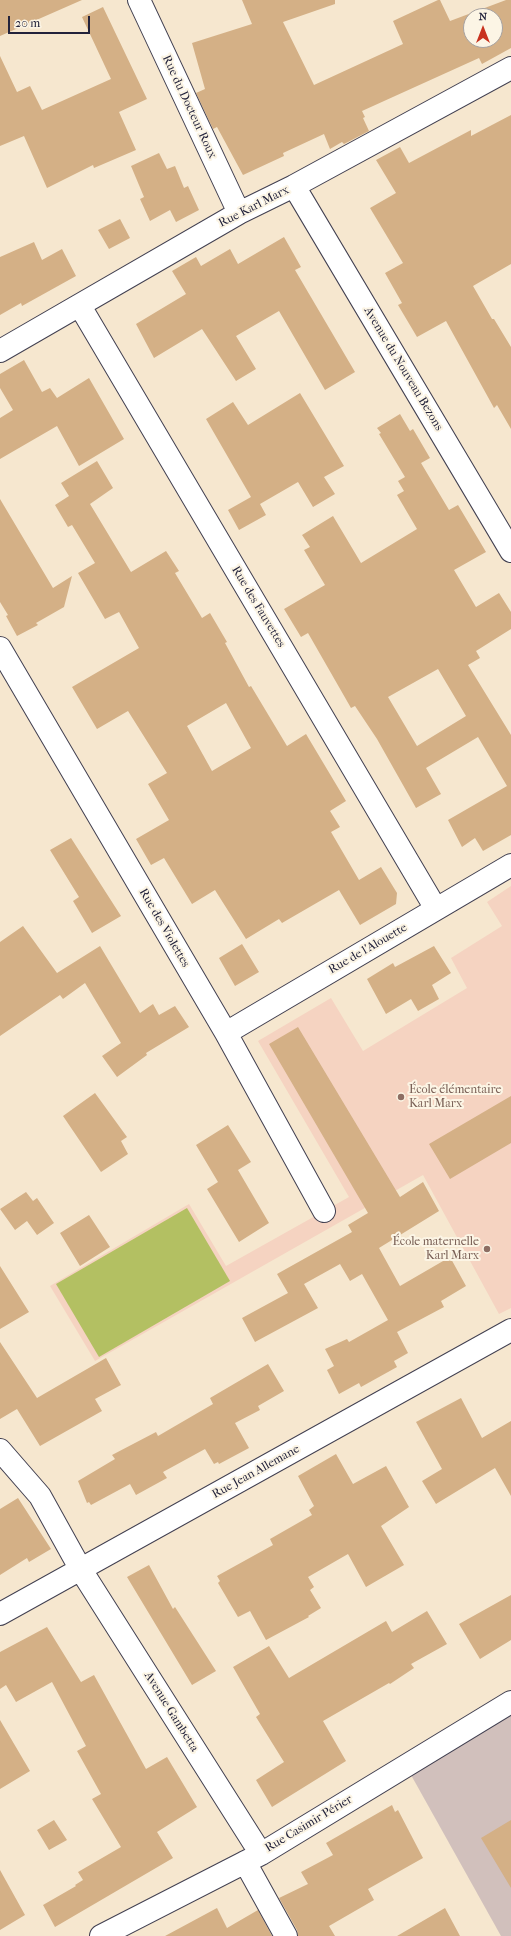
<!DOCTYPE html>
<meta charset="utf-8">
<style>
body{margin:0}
#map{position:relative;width:511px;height:1936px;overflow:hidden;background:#f6e7cf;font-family:"IM FELL French Canon",serif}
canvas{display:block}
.north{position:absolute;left:463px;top:8px;width:40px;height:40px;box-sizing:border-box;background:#fcf5e5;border:1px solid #a5a1a1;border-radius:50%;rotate:0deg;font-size:11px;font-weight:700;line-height:16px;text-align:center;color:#22223b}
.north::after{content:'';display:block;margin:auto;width:14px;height:18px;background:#c8321e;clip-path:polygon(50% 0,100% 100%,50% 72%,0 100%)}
.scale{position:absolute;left:8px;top:16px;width:82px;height:18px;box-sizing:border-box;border:2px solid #22223b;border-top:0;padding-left:5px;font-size:12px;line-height:14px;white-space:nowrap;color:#22223b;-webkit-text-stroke:3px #fcf5e5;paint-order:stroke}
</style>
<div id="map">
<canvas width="511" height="1936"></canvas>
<div class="north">N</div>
<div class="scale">20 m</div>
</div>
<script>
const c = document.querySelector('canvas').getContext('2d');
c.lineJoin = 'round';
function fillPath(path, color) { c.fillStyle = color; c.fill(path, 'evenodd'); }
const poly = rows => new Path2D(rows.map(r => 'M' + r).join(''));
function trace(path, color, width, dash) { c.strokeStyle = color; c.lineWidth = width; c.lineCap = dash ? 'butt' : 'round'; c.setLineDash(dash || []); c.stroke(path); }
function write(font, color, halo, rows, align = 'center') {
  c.font = font + ' "IM FELL French Canon",serif'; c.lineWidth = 4; c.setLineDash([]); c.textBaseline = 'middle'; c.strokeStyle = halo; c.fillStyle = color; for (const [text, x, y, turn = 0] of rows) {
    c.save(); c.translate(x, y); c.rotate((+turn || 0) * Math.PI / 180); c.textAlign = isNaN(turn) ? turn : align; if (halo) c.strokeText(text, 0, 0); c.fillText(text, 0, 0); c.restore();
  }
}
fillPath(poly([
 [511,886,511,1308,499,1314,423,1175,95,1361,50,1286,189,1204,226,1266,349,1197,258,1041,331,998,363,1051,467,988,451,958,502,926,487,902]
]), '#f5d3c1');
fillPath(poly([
 [511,1702,511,1936,501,1936,406,1766]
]), '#d1c0bc');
fillPath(poly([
 [187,1208,230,1281,99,1357,56,1284]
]), '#b3c062');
fillPath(poly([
 [0,0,82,0,0,36],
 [242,0,335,0,335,4,283,22,314,85,403,44,393,21,438,0,440,0,450,21,506,0,511,0,511,48,482,64,479,58,362,111,365,117,363,118,369,131,344,144,342,142,330,149,324,134,283,153,284,156,243,175,217,127,213,129,196,93,205,89,192,43,252,24],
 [471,16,495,16,495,40,471,40],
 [103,7,147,99,119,112,136,150,94,168,93,165,47,188,24,136,0,146,0,56,17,92,30,86,42,110,111,79,82,17],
 [511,115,511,264,473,286,492,319,494,319,511,347,511,429,497,405,494,408,446,321,417,337,398,305,402,303,385,273,403,263,370,208,396,193,376,160,400,147,409,163,471,130,471,136],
 [159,153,167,169,175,166,184,188,188,186,199,210,176,222,170,210,150,221,140,199,144,197,131,166],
 [120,219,130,238,109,249,98,230],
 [284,237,301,267,295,270,355,372,325,390,279,311,236,336,256,369,236,381,202,329,154,358,136,324,186,294,172,271,196,257,201,266,230,249,238,264],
 [34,242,42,260,62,249,76,276,22,306,21,303,0,315,0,257],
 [24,360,42,392,50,388,57,398,89,378,124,439,79,466,57,426,0,459,0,418,13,410,0,388,0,374],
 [300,393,344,466,324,477,335,494,313,507,298,482,260,504,266,515,239,530,228,510,251,497,206,419,233,402,248,425],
 [400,414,410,431,413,429,430,458,421,463,449,510,458,505,486,552,454,570,476,607,499,593,511,612,511,629,476,651,480,658,468,665,511,735,511,835,483,851,475,838,462,847,448,820,507,786,478,737,426,768,441,794,416,808,377,739,355,706,351,708,308,633,301,637,284,609,325,585,304,550,310,547,302,535,333,516,361,563,417,529,397,495,404,491,398,481,405,477,379,434,381,433,377,428],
 [438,669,466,716,417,746,388,697],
 [97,461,113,488,90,504,131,572,166,551,179,571,175,573,202,618,210,613,227,642,225,643,249,687,251,686,287,746,306,734,346,801,330,811,340,827,331,832,359,880,381,867,397,893,396,904,360,925,339,890,282,923,279,919,246,939,215,890,192,904,164,858,151,865,136,839,169,820,148,784,167,773,128,711,97,729,72,687,139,648,119,612,105,619,78,573,95,563,72,525,68,527,55,505,69,496,61,483],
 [226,703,251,748,212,771,187,726],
 [0,499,53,588,72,576,64,607,36,623,38,625,17,636,6,616,8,615,0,602],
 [71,838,121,916,92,933,73,901,79,897,50,850],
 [23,926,57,973,100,946,140,1013,153,1004,159,1015,175,1006,189,1027,146,1053,147,1055,117,1077,102,1056,121,1043,85,983,63,999,60,995,0,1036,0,942],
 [242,944,259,972,235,986,219,958],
 [434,946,451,973,432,985,439,999,418,1011,411,999,386,1014,367,979,393,963,395,967],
 [298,1027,400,1197,423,1182,439,1211,379,1248,400,1286,450,1257,466,1286,441,1301,444,1307,397,1332,408,1353,394,1361,397,1367,361,1387,359,1383,339,1394,327,1370,334,1366,325,1349,347,1339,349,1342,388,1320,362,1274,350,1281,340,1264,304,1284,318,1308,255,1342,242,1318,288,1293,277,1274,352,1232,348,1225,368,1213,269,1044],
 [95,1093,127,1137,121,1141,128,1154,101,1172,63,1116],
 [511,1096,511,1143,450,1179,429,1144],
 [228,1125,251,1162,238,1170,269,1223,239,1242,207,1189,218,1182,196,1145],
 [26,1192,33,1201,37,1198,54,1223,37,1235,27,1221,15,1230,0,1209],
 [89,1215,110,1247,80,1266,60,1233],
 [0,1266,29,1312,0,1329],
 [0,1342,37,1398,106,1358,121,1385,95,1399,102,1411,40,1446,17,1409,0,1419],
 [268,1364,284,1391,258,1406,260,1410,235,1423,249,1448,219,1464,218,1462,214,1464,205,1449,163,1472,167,1478,136,1495,130,1484,91,1505,89,1502,87,1503,78,1481,115,1459,112,1455,156,1432,158,1436,213,1404,210,1398],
 [461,1398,482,1438,511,1421,511,1496,495,1468,436,1504,422,1481,442,1469,416,1422],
 [336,1454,353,1484,386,1466,409,1507,381,1526,404,1565,366,1587,348,1554,308,1577,314,1587,310,1590,321,1608,308,1616,309,1617,266,1640,250,1611,238,1617,218,1583,220,1581,217,1576,273,1545,270,1539,312,1515,309,1510,314,1506,298,1476],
 [18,1498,51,1549,29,1562,27,1558,0,1575,0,1509],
 [149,1565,173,1609,175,1607,216,1671,192,1685,127,1577],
 [511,1595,511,1640,480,1659,459,1624],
 [427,1611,447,1644,411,1664,414,1668,390,1684,389,1683,323,1721,346,1761,272,1807,256,1780,284,1762,256,1717,260,1714,233,1667,269,1646,289,1678,386,1621,392,1632],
 [47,1627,81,1682,94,1675,146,1769,167,1757,197,1807,157,1832,173,1858,55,1927,43,1905,76,1886,75,1885,83,1880,78,1872,121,1847,92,1799,101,1794,77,1751,86,1746,52,1682,16,1702,6,1685,0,1689,0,1652],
 [0,1720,30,1771,0,1789],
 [392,1805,395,1812,398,1810,423,1858,368,1889,374,1900,329,1926,335,1936,298,1936,297,1930,279,1898,308,1884,301,1872,333,1855,326,1843],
 [54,1820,67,1840,49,1850,37,1830],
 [511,1820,511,1888,481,1838],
 [0,1870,25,1915,0,1930],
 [217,1908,227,1928,258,1910,272,1936,165,1936],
 [445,1908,460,1936,397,1936]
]), '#d4b086');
const street = poly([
 [139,0,239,213],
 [294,186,511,551],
 [80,306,436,909],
 [0,351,239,213,294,186,511,68],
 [0,648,226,1033,324,1211],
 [226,1033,511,865],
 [0,1450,40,1496,81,1570,261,1854],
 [0,1614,511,1330],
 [245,1862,286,1936],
 [101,1936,261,1854,511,1702]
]);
trace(street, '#424051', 24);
trace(street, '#fff', 22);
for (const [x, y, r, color] of [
 [401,1097,4,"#8d6e63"],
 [487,1249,4,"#8d6e63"]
]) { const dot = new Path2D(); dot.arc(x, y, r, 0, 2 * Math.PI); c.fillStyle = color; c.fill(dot); trace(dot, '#fcf5e5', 1.5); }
write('12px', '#22223b', '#fcf5e5', [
 ["Rue du Docteur Roux",189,107,65],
 ["Rue Karl Marx",254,207,-27],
 ["Avenue du Nouveau Bezons",403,369,59],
 ["Rue des Fauvettes",258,607,59],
 ["Rue des Violettes",164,928,60],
 ["Rue de l'Alouette",368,949,-30],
 ["Rue Jean Allemane",256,1472,-29],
 ["Avenue Gambetta",171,1712,58],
 ["Rue Casimir Périer",309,1824,-31]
]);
write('12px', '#785e54', '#fcf5e5', [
 ["École élémentaire",409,1090],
 ["Karl Marx",409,1104],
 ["École maternelle",479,1242,"right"],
 ["Karl Marx",479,1256,"right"]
], 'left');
</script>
